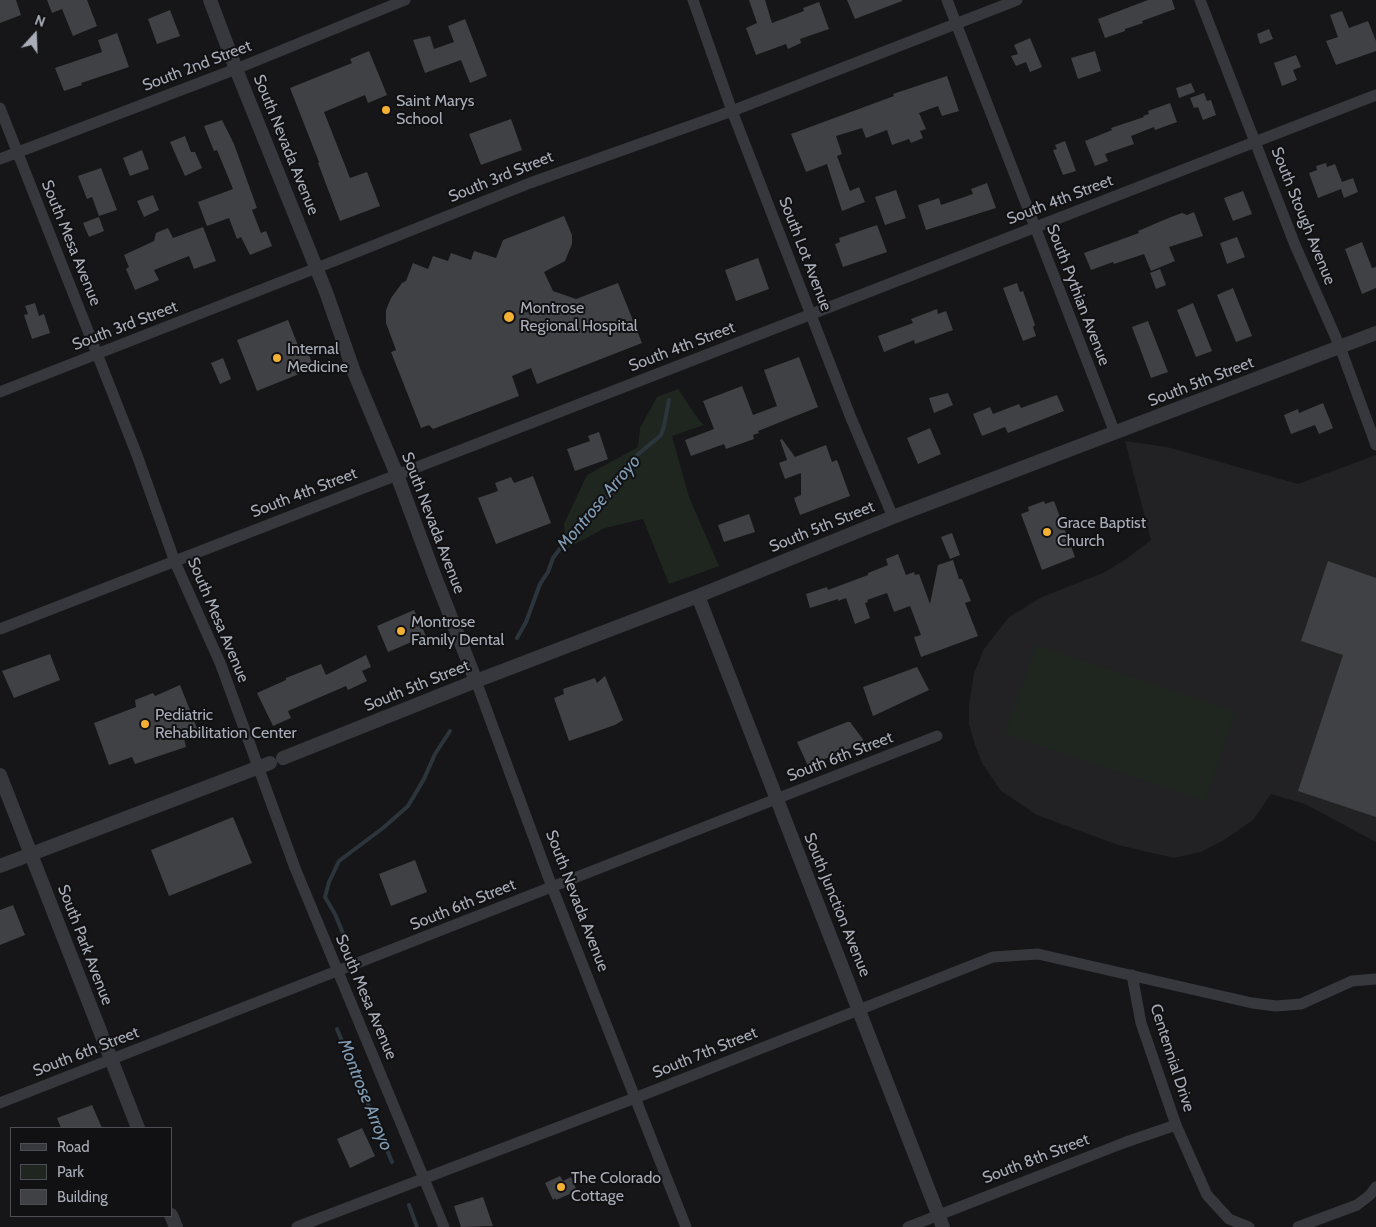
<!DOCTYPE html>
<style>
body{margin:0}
#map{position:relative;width:1376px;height:1227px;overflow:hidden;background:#161618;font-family:Cabin,sans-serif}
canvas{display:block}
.legend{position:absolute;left:10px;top:1127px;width:162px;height:90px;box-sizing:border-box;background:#111113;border:1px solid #4d4f55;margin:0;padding:6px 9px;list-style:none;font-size:15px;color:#a8adb8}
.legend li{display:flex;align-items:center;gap:10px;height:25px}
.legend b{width:25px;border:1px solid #4d4f55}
.north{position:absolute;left:10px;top:10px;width:50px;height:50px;-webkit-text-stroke:4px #111113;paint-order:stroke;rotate:20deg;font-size:14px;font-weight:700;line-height:20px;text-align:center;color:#a8adb8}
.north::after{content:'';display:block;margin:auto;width:18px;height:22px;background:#a8adb8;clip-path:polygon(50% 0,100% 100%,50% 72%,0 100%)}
</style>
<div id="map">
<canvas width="1376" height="1227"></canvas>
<ul class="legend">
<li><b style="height:6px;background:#37383d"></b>Road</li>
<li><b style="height:14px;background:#1e261f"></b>Park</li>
<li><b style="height:14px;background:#404145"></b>Building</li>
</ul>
<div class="north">N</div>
</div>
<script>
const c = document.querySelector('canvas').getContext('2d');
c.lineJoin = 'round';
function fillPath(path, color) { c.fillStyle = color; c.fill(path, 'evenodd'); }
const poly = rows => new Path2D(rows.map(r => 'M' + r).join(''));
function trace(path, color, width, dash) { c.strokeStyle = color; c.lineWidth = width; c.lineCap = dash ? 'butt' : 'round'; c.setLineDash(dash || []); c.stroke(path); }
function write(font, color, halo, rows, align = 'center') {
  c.font = font + ' Cabin,sans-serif'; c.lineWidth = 4; c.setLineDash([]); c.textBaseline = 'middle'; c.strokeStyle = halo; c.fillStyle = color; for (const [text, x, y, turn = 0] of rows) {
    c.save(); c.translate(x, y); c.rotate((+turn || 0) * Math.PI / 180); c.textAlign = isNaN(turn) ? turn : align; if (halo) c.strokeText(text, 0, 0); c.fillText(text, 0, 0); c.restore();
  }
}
fillPath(poly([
 [1125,441,1167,447,1298,484,1376,455,1376,842,1305,804,1271,794,1253,820,1224,840,1201,852,1174,858,1118,845,1037,815,1001,791,982,763,975,745,969,724,969,705,974,673,984,649,1009,617,1042,597,1103,573,1125,560,1151,540]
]), '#222225');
fillPath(poly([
 [678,389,699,420,704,425,672,436,689,497,719,566,669,584,643,519,605,528,566,549,564,524,587,475,638,447,640,428,657,397],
 [1036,645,1235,711,1205,801,1005,734]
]), '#1e261f');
trace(poly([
 [517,638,526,622,540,584,548,572,553,558,565,542,606,501,629,462,661,435,664,426,669,400],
 [347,943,335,914,325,897,329,882,339,861,383,828,408,806,424,779,435,754,450,731],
 [337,1029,392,1162],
 [409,1205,417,1227]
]), '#2c353c', 4);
fillPath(poly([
 [0,0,16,0,21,15,0,23],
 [47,0,87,0,97,26,73,36,62,9,52,13],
 [749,0,765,0,772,23,804,11,803,8,819,2,829,29,800,39,801,43,788,49,786,44,756,55,746,28,757,23],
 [847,0,902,0,902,1,855,19],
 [1148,0,1172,0,1175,9,1142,21,1143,23,1125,29,1125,31,1105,38,1098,19],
 [170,10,180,36,157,44,148,19],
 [1342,11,1349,28,1368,21,1376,41,1376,51,1336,65,1326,41,1338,37,1330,15],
 [465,19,487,76,470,83,461,60,425,73,413,40,430,36,434,49,454,42,448,26],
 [1269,29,1273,39,1260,44,1257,34],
 [117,33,129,67,81,83,82,85,64,91,55,68,102,52,98,40],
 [1030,38,1042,67,1030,72,1026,62,1016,66,1011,56,1018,54,1014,45],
 [369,51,387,95,368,103,365,95,324,112,350,178,367,172,380,206,340,221,318,163,319,162,290,88,352,63,350,59],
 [1095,51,1101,71,1078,79,1071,58],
 [1296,55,1301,67,1293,70,1297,80,1282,86,1274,63],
 [947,76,959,111,942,116,938,106,919,113,926,129,920,131,923,138,911,143,909,139,892,145,887,130,866,138,862,128,836,136,842,154,837,156,850,191,859,187,865,202,842,211,827,164,806,172,791,134,894,96,893,94],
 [1191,83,1195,92,1179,98,1176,88],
 [1204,93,1207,101,1211,100,1216,115,1203,120,1198,107,1194,108,1190,98],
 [1170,103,1177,122,1155,130,1154,127,1131,136,1134,144,1105,154,1108,161,1095,166,1085,141,1112,130,1111,128,1144,117,1143,116,1149,114,1148,111],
 [511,119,522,150,481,165,469,134],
 [222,120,234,144,257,208,252,210,261,233,266,231,272,246,250,255,241,237,237,239,229,218,207,226,198,202,233,189,217,150,214,151,204,126],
 [185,136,191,152,195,152,202,168,185,176,170,142],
 [1065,141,1076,171,1063,175,1053,150,1057,149,1055,145],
 [142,150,149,169,130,176,123,158],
 [1326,163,1327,167,1335,164,1342,182,1353,178,1358,192,1344,198,1341,189,1318,198,1309,173,1317,170,1316,166],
 [101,168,117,210,99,216,92,197,87,199,78,176],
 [987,183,996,208,926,230,918,205,939,198,941,205,973,194,971,189],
 [896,190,906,218,885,225,875,197],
 [1243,191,1252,214,1233,221,1224,198],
 [153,195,159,210,144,217,137,201],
 [1194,212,1203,236,1169,247,1175,261,1151,271,1144,254,1114,264,1113,262,1091,270,1084,253,1139,233,1138,231,1171,217,1182,213,1187,215],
 [564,216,572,235,572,244,565,261,544,272,553,291,576,299,618,283,642,343,537,384,531,368,512,376,519,396,433,429,429,425,421,428,391,352,396,350,386,323,386,310,391,298,402,283,406,281,413,263,428,269,433,256,448,261,451,253,471,260,474,251,496,258,503,240],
 [99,217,104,231,89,237,83,223],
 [877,225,887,252,843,267,835,244,840,242,839,238],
 [203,227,216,261,194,269,189,256,154,270,159,280,135,290,126,269,129,267,124,255,154,241,156,233,168,228,173,238],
 [1237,237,1245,257,1227,264,1220,243],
 [1362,242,1372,268,1376,267,1376,288,1362,294,1345,249],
 [758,258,769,289,736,301,725,270],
 [1160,269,1166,285,1156,289,1150,273],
 [1017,283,1020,292,1023,291,1035,325,1033,327,1036,336,1023,341,1003,288],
 [1233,288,1252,336,1236,342,1217,295],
 [35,303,39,316,44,314,50,333,32,339,24,315,28,314,25,306],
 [1193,303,1212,351,1196,357,1177,310],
 [937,309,938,314,946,311,953,330,915,344,914,340,884,352,878,336,913,323,911,319],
 [288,320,299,348,305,345,314,368,257,391,237,340],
 [1148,321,1168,372,1151,378,1132,327],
 [799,357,818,407,758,431,759,433,753,435,754,439,726,449,724,444,691,456,685,440,714,429,703,401,742,386,753,415,777,406,764,370],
 [223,358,231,379,220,384,211,363],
 [948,393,953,405,934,413,929,398],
 [1057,395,1064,411,1008,433,1005,427,982,436,973,414,990,407,993,414,1019,404,1021,408],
 [1323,403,1333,428,1319,434,1315,425,1291,434,1284,415,1298,409,1299,413],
 [930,428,941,454,918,464,907,438],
 [599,432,608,459,575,471,567,449,590,441,588,436],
 [782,439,795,457,826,445,832,462,837,460,850,496,800,515,794,498,801,495,801,473,785,479,779,463,787,460,780,440],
 [533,476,551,523,496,544,478,498,498,491,495,483,511,477,514,483],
 [1044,501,1045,504,1054,501,1075,557,1042,570,1021,514,1029,511,1028,507],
 [749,514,755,532,724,542,718,525],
 [952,533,960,555,950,559,941,537],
 [898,554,906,575,914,572,915,575,919,574,930,604,938,565,953,560,959,579,962,579,971,601,965,603,978,636,921,657,914,637,921,635,910,606,894,612,887,593,867,600,868,602,865,603,870,618,855,624,846,598,838,601,838,599,810,608,806,594,827,587,828,590,868,575,868,573,888,565,886,559],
 [1328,561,1376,578,1376,817,1298,791,1343,655,1301,641],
 [414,610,426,636,388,652,377,626],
 [50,654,60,680,14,698,2,671],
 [366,655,371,667,362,671,367,681,348,690,346,686,288,711,291,718,273,726,257,693,286,680,286,678,321,664,326,675],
 [917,667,929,690,873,716,863,687],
 [605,676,623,720,615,725,569,741,554,698,564,694,563,689,595,678,597,683],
 [180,685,199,733,184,738,186,747,135,764,132,757,109,765,94,723,136,707,135,700,153,693,155,696],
 [847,722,850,722,865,742,808,766,797,742],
 [233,817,252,863,169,896,151,850],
 [415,860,427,892,391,906,379,874],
 [13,905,25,935,0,945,0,910],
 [92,1105,102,1128,61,1128,57,1118],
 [362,1128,375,1156,350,1168,337,1139],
 [560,1176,563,1181,571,1177,577,1191,556,1200,555,1198,553,1200,545,1183],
 [483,1197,493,1226,461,1227,454,1206]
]), '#404145');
trace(poly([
 [693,0,732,111,811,315,851,418,893,517],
 [947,0,1115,433],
 [1200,0,1295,245,1340,347,1376,445],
 [0,108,137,455,175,562,221,665,295,868,444,1227],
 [0,159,236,69,405,0],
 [0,392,342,258,530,183,732,111,1017,0],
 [0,629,1376,95],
 [476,681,552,887,686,1227],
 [1132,975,1141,1023,1176,1125,1207,1195,1229,1219,1249,1227],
 [0,1103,937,736],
 [297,1227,635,1098,993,957,1038,954,1252,1003,1276,1006,1301,1004,1352,981,1376,979],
 [908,1227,1126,1142,1176,1125],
 [1298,1227,1357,1205,1370,1195,1376,1187]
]), '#37383d', 11);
trace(poly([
 [210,0,236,69,326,292,354,372,397,475,435,577,476,681],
 [698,596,943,1227],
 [283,758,476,681,698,596,893,517,1376,333],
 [0,775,138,1128],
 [0,866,270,763],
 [171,1215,176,1227]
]), '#37383d', 14);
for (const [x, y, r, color] of [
 [386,110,5,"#f2b134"],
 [509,317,6,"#f2b134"],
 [277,358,5,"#f2b134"],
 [1047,532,5,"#f2b134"],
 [401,631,5,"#f2b134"],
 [145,724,5,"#f2b134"],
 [561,1187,5,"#f2b134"]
]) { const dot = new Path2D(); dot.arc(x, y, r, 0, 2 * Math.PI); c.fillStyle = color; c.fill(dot); trace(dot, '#111113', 2); }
write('16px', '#a8adb8', '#111113', [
 ["South 2nd Street",197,66,-21],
 ["South Nevada Avenue",286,145,68],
 ["South 3rd Street",501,177,-22],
 ["South 4th Street",1060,200,-21],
 ["South Stough Avenue",1303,216,68],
 ["South Mesa Avenue",71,243,68],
 ["South Lot Avenue",805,254,69],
 ["South Pythian Avenue",1078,295,69],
 ["South 3rd Street",125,326,-21],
 ["South 4th Street",682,347,-21],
 ["South 5th Street",1201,382,-21],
 ["South 4th Street",304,493,-21],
 ["South Nevada Avenue",433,523,69],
 ["South 5th Street",822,527,-22],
 ["South Mesa Avenue",218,620,67],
 ["South 5th Street",417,686,-22],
 ["South 6th Street",840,757,-21],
 ["South Nevada Avenue",577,901,69],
 ["South 6th Street",463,905,-22],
 ["South Junction Avenue",837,905,68],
 ["South Park Avenue",85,945,69],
 ["South Mesa Avenue",366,997,67],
 ["South 6th Street",86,1052,-21],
 ["South 7th Street",705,1053,-22],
 ["Centennial Drive",1172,1058,72],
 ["South 8th Street",1036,1159,-21]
]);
write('16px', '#a8adb8', '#111113', [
 ["Saint Marys",396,101],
 ["School",396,119],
 ["Montrose",520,308],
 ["Regional Hospital",520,326],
 ["Internal",287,349],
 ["Medicine",287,367],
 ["Grace Baptist",1057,523],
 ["Church",1057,541],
 ["Montrose",411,622],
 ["Family Dental",411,640],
 ["Pediatric",155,715],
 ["Rehabilitation Center",155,733],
 ["The Colorado",571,1178],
 ["Cottage",571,1196]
], 'left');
write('italic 18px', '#7f9bb3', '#111113', [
 ["Montrose Arroyo",599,503,-50],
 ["Montrose Arroyo",365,1095,68]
]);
</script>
